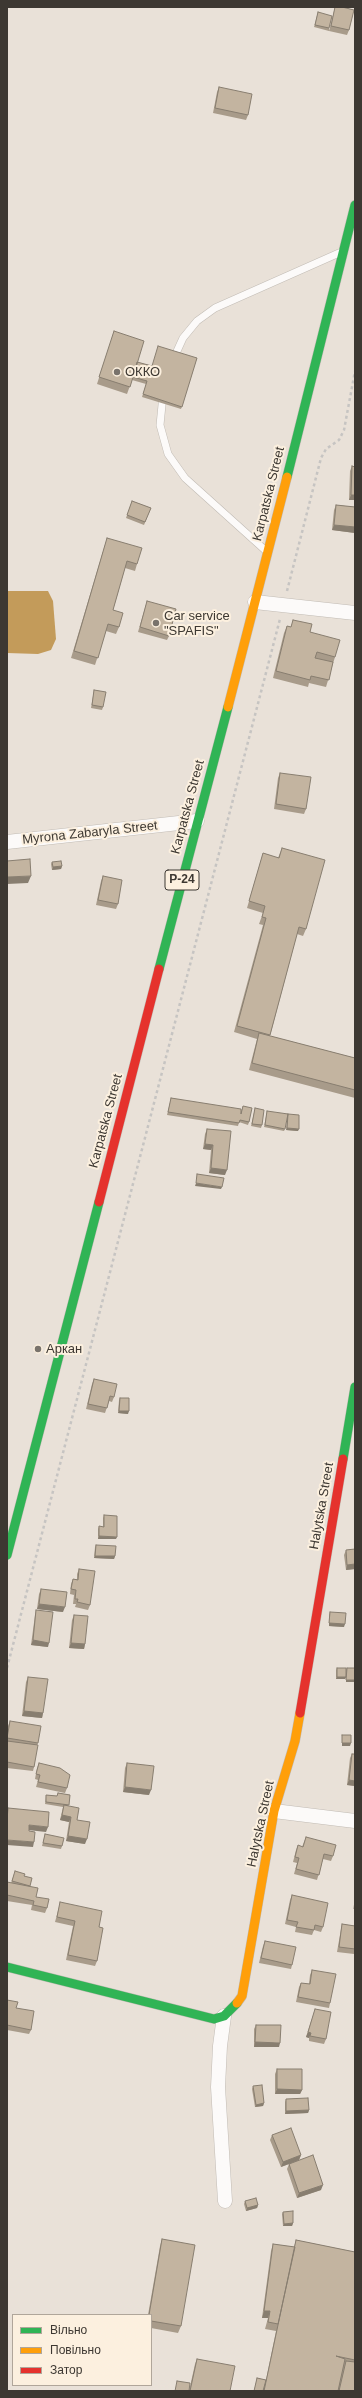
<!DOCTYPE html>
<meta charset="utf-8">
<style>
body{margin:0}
#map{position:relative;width:362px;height:2398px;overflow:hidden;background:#e9e1d8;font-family:Helvetica,sans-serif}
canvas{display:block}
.frame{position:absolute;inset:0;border:8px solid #3d3832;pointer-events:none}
.legend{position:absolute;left:12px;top:2314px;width:140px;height:72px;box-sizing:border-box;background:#fcf0df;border:1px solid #b0a69a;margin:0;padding:5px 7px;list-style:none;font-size:12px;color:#3d3832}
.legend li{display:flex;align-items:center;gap:8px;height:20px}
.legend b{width:20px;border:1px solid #b0a69a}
</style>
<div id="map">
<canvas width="362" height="2398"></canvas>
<div class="frame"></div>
<ul class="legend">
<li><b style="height:5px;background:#30b455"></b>Вільно</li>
<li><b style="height:5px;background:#ff9f0a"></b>Повільно</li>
<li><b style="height:5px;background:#e5322d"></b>Затор</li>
</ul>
</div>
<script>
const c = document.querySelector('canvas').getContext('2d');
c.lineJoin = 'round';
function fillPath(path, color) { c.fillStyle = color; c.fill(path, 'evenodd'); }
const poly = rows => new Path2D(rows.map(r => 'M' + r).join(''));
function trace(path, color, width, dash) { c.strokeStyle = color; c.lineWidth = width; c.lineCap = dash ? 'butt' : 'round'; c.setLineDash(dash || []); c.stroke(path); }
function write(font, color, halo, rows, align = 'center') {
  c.font = font + ' Helvetica,sans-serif'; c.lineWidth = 4; c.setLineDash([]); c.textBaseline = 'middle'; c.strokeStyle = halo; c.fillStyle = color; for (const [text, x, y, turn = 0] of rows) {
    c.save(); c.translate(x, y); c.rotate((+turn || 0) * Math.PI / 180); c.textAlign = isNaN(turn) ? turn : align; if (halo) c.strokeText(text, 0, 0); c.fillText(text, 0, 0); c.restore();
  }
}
fillPath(poly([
 [7,591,48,591,53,601,56,639,51,650,38,654,7,653]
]), '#c39b5a');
const lane = poly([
 [173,360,183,338,197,321,215,308,339,253],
 [163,395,160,425,168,454,185,478,265,550]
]);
const street = poly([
 [255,602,355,613],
 [7,842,197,821],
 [274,1811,355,1821],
 [224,2016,220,2046,218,2087,225,2201]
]);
const fast = poly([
 [287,477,355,205],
 [159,969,228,707],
 [343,1459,355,1387],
 [7,1555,99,1202],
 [7,1967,214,2019,224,2016,237,2003]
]);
const slow = poly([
 [228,707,287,477],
 [237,2003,242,1996,274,1811,295,1741,300,1713]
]);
const jam = poly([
 [99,1202,159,969],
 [300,1713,343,1459]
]);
trace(lane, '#c1bbb4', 8);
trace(street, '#c1bbb4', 15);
trace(fast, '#c1bbb4', 10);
trace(slow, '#c1bbb4', 10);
trace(jam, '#c1bbb4', 10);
trace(poly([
 [287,591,321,458,326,449,339,440,344,430,355,371],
 [7,1668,280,619]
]), '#c6c4c2', 2.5, [3, 3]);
trace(lane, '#fcfaf9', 7);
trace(street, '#fcfaf9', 14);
trace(fast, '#30b455', 9);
trace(slow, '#ff9f0a', 9);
trace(jam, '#e5322d', 9);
fillPath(poly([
 [335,7,349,30,347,35,329,31],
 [318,12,329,28,329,31,314,27],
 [219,87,248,115,246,120,213,113,217,92],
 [114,331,137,362,152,366,197,358,181,409,142,397,146,384,132,380,127,394,97,384],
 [352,466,355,500,349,500,350,471],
 [132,501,151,508,144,525,126,518],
 [336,505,355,507,355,533,332,530,334,510],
 [107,538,137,564,135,571,125,568,113,610,119,627,116,634,106,631,95,665,71,658],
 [147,601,169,636,167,640,138,632],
 [293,620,310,632,335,657,326,687,309,683,308,687,273,678,284,633,287,626,291,627],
 [94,690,103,707,102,710,91,708],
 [280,773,306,809,304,814,274,809,278,778],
 [282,848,306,929,303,936,297,934,270,1036,355,1058,355,1098,249,1070,257,1039,234,1032,263,925,259,924,263,913,247,908,263,853,278,858],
 [52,862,62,866,61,869,52,870,51,864],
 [103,876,118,904,116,909,96,905,101,881],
 [171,1098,241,1112,243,1106,249,1122,248,1125,239,1122,238,1126,167,1115],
 [255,1108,262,1125,261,1128,251,1126],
 [267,1111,285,1129,284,1131,264,1127],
 [288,1114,298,1131,286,1130,287,1117],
 [207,1129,225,1175,209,1173,211,1150,203,1149,205,1134],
 [94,1379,114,1397,112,1402,109,1401,105,1413,86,1409,92,1384],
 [120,1398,128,1414,118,1413,119,1400],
 [104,1515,116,1539,98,1539,98,1529,99,1526,103,1527,103,1518],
 [96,1545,115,1556,114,1559,94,1558,95,1547],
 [355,1549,355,1569,346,1570,344,1555,346,1550],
 [79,1569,90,1605,88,1610,75,1607,76,1604,73,1604,74,1595,70,1594,71,1584,73,1579,77,1579,77,1574],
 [41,1589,63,1612,37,1609,39,1594],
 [36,1610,48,1647,31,1645,35,1615],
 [330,1612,344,1627,329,1626,329,1615],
 [74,1615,85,1644,84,1649,69,1648,72,1620],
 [337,1668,346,1670,347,1668,355,1668,355,1682,346,1682,346,1677,345,1679,336,1679,336,1670],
 [28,1677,43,1713,42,1718,22,1716,26,1682],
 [10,1721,38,1743,37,1745,34,1767,33,1771,7,1768,7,1732,8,1726],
 [342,1735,350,1746,342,1746],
 [352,1754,355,1754,355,1786,347,1785,350,1758],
 [39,1763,67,1788,65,1793,36,1787,38,1780,35,1779,37,1768],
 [127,1763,149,1795,123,1792,125,1768],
 [58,1793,70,1795,68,1806,77,1820,85,1844,66,1841,69,1822,60,1820,63,1807,45,1804,46,1795,57,1796],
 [45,1834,62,1846,61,1849,42,1846],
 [306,1837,333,1856,331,1861,323,1859,317,1880,294,1874,297,1863,293,1862,296,1850,298,1845,302,1847],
 [14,1874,24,1876,36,1897,47,1908,45,1913,31,1910,32,1905,7,1901,7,1882,11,1883],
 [292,1895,323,1927,321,1932,314,1930,312,1935,295,1932,296,1927,285,1924,290,1900],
 [60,1902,99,1927,97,1961,95,1966,66,1960,73,1926,55,1922,59,1907],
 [342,1924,355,1926,355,1951,354,1954,337,1952,341,1929],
 [265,1941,292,1965,291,1969,259,1963,263,1946],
 [312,1970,330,2003,329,2008,296,2002,299,1987,301,1983,309,1984,310,1975],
 [7,2000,16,2008,31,2030,29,2034,7,2030],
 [315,2009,326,2039,324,2044,309,2041,309,2038,306,2037],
 [256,2025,279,2047,254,2047,254,2029],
 [277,2069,302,2090,300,2094,275,2094,275,2074],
 [253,2086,264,2103,263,2106,255,2107,252,2089],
 [286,2099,309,2110,308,2113,285,2114,285,2102],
 [272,2135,301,2155,299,2160,321,2190,297,2198,287,2169,289,2164,281,2167,270,2140],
 [245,2201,258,2205,257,2208,246,2211,244,2204],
 [283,2212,293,2223,292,2226,283,2226,282,2214],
 [162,2239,181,2326,178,2333,151,2328,151,2315,148,2315,160,2246],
 [296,2240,355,2252,355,2391,254,2391,257,2378,266,2380,276,2331,265,2329,268,2318,262,2318,271,2251,273,2244,294,2247],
 [197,2359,230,2391,189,2391,195,2364]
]), '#a89b8a');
fillPath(poly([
 [351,495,355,495,355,500,349,500],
 [334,525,355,527,355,533,332,530],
 [62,866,61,869,52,870,53,867],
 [31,876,28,883,7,884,7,877],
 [287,1128,299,1129,298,1131,286,1130],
 [205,1144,213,1145,211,1150,203,1149],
 [211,1168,227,1170,225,1175,209,1173],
 [196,1183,222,1187,221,1189,195,1186],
 [119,1411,129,1411,128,1414,118,1413],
 [99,1536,117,1537,116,1539,98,1539],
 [95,1556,115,1556,114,1559,94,1558],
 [355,1564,355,1569,346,1570,347,1565],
 [39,1604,65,1607,63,1612,37,1609],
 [329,1623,345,1624,344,1627,329,1626],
 [33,1640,49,1643,48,1647,31,1645],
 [71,1643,85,1644,84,1649,69,1648],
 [337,1677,346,1677,345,1679,336,1679],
 [346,1680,355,1680,355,1682,346,1682],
 [24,1711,43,1713,42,1718,22,1716],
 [342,1743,351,1743,350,1746,342,1746],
 [349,1780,355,1781,355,1786,347,1785],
 [125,1787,151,1790,149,1795,123,1792],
 [62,1815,71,1817,69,1822,60,1820],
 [29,1825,48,1827,46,1832,28,1830],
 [68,1836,87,1839,85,1844,66,1841],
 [7,1840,34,1842,33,1847,7,1845],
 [308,2032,311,2033,309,2038,306,2037],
 [255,2042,280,2043,279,2047,254,2047],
 [277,2089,302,2090,300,2094,275,2094],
 [264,2103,263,2106,255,2107,256,2105],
 [309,2110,308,2113,285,2114,286,2111],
 [301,2155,299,2160,281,2167,283,2162],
 [323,2185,321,2190,297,2198,299,2193],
 [258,2205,257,2208,246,2211,247,2208],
 [293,2223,292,2226,283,2226,284,2224],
 [264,2311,270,2311,268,2318,262,2318]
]), '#887e70');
const building = poly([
 [335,7,342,7,354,10,349,30,331,26,335,7],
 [318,12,332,16,329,28,315,25,318,12],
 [219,87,252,94,248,115,215,108,219,87],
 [114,331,144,341,130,387,99,377,114,331],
 [158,346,197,358,182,407,143,394,147,381,133,377,137,362,152,366,158,346],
 [352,466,355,467,355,495,351,495,352,466],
 [132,501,151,508,145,522,127,515,132,501],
 [336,505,355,507,355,527,334,525,336,505],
 [107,538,142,548,137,564,127,561,113,610,123,613,119,627,108,624,98,658,74,651,107,538],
 [147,601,176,609,169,636,140,627,147,601],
 [293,620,312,624,310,632,340,640,335,657,317,652,315,658,333,662,329,680,311,676,310,680,276,671,287,626,291,627,293,620],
 [94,690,106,692,103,707,92,705,94,690],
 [280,773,311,777,306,809,276,804,280,773],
 [282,848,325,860,306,929,299,927,270,1035,237,1026,266,918,262,917,265,906,249,901,263,853,279,858,282,848],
 [30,859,31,876,7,877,7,861,30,859],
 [61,861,62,866,53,867,52,862,61,861],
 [103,876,122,880,118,904,98,900,103,876],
 [259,1033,355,1058,355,1090,252,1063,259,1033],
 [171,1098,241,1109,241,1114,243,1106,252,1108,249,1122,240,1120,239,1123,168,1112,171,1098],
 [255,1108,264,1110,262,1125,252,1124,255,1108],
 [267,1111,288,1114,285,1129,265,1125,267,1111],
 [288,1114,299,1115,299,1129,287,1128,288,1114],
 [207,1129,231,1131,227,1170,211,1168,213,1145,205,1144,207,1129],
 [197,1174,224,1178,222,1187,196,1183,197,1174],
 [94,1379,117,1384,114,1397,110,1396,107,1408,88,1404,94,1379],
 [120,1398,129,1398,129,1411,119,1411,120,1398],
 [104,1515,117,1516,117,1537,99,1536,99,1526,104,1527,104,1515],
 [96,1545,116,1546,115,1556,95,1556,96,1545],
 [355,1549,355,1564,347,1565,346,1550,355,1549],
 [79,1569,95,1571,90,1605,77,1602,78,1599,75,1599,76,1590,71,1589,73,1579,78,1580,79,1569],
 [41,1589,67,1592,65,1607,39,1604,41,1589],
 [36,1610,53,1612,49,1643,33,1640,36,1610],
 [330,1612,346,1613,345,1624,329,1623,330,1612],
 [74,1615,88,1616,85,1644,71,1643,74,1615],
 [337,1668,346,1668,346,1677,337,1677,337,1668],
 [347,1668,355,1668,355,1680,346,1680,347,1668],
 [28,1677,48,1679,43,1713,24,1711,28,1677],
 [10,1721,41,1726,38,1743,7,1738,10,1721],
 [342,1735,351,1735,351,1743,342,1743,342,1735],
 [7,1741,38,1745,34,1767,7,1762,7,1741],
 [352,1754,355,1754,355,1781,349,1780,352,1754],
 [39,1763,60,1768,70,1775,67,1788,38,1782,40,1775,36,1774,39,1763],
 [127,1763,154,1766,151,1790,125,1787,127,1763],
 [58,1793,70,1795,69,1805,46,1802,46,1795,57,1796,58,1793],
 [64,1805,79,1808,77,1820,90,1822,87,1839,68,1836,71,1817,62,1815,64,1805],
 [8,1808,49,1812,48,1827,29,1825,29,1831,35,1832,34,1842,7,1840,7,1820,8,1808],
 [45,1834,64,1838,62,1846,43,1843,45,1834],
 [306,1837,336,1845,333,1856,324,1854,319,1875,296,1869,299,1858,295,1857,298,1845,303,1847,306,1837],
 [15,1871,25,1874,24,1876,32,1878,30,1886,12,1881,15,1871],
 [7,1882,38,1888,36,1897,49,1899,47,1908,33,1905,34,1901,7,1895,7,1882],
 [292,1895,328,1903,323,1927,315,1925,314,1930,296,1927,298,1922,287,1920,292,1895],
 [355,1900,355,1909,354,1909,355,1900],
 [60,1902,102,1911,99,1927,103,1928,97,1961,68,1955,75,1921,57,1917,60,1902],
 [342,1924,355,1926,355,1949,339,1947,342,1924],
 [265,1941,296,1947,292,1965,261,1958,265,1941],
 [312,1970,336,1974,330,2003,298,1997,301,1983,310,1984,312,1970],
 [7,2000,18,2002,16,2008,34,2011,31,2030,7,2025,7,2000],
 [315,2009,331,2012,326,2039,310,2036,311,2033,308,2032,315,2009],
 [256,2025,281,2025,280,2043,255,2042,256,2025],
 [277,2069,302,2069,302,2090,277,2089,277,2069],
 [262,2085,264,2103,256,2105,253,2086,262,2085],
 [308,2098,309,2110,286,2111,286,2099,308,2098],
 [291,2128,301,2155,283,2162,272,2135,291,2128],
 [313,2155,323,2185,299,2193,289,2164,313,2155],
 [256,2198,258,2205,247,2208,245,2201,256,2198],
 [293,2211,293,2223,284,2224,283,2212,293,2211],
 [162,2239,195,2245,181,2326,151,2321,151,2315,149,2315,162,2239],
 [296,2240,355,2252,355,2360,336,2356,345,2359,338,2391,264,2391,296,2240],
 [273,2244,295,2247,278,2324,268,2322,270,2311,264,2311,273,2244],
 [197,2359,235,2366,230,2391,190,2391,197,2359],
 [346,2361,355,2362,355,2391,339,2391,346,2361],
 [257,2378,266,2380,263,2391,254,2391,257,2378],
 [177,2381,190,2383,189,2391,175,2391,177,2381]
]);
fillPath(building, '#c3b4a0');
trace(building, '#887e70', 1);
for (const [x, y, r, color] of [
 [117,372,4,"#79736c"],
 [156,623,4,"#79736c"],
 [38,1349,4,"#79736c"]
]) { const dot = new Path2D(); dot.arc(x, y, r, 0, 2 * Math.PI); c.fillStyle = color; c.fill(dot); trace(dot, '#fcf0df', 1.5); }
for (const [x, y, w] of [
 [182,880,34]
]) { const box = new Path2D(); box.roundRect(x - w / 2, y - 10, w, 20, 3); c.fillStyle = '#fcf0df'; c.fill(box); trace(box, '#3d3832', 1); }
write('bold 12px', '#3d3832', null, [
 ["Р-24",182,880]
]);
write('13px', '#3d3832', '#fcf0df', [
 ["ОККО",125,372],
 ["Car service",164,616],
 ["\"SPAFIS\"",164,631],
 ["Аркан",46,1349]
], 'left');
write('13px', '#3d3832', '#fcf0df', [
 ["Karpatska Street",269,494,-76],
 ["Karpatska Street",188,807,-75],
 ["Myrona Zabaryla Street",90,833,-6],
 ["Karpatska Street",106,1121,-75],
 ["Halytska Street",322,1506,-80],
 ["Halytska Street",261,1824,-78]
]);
</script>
